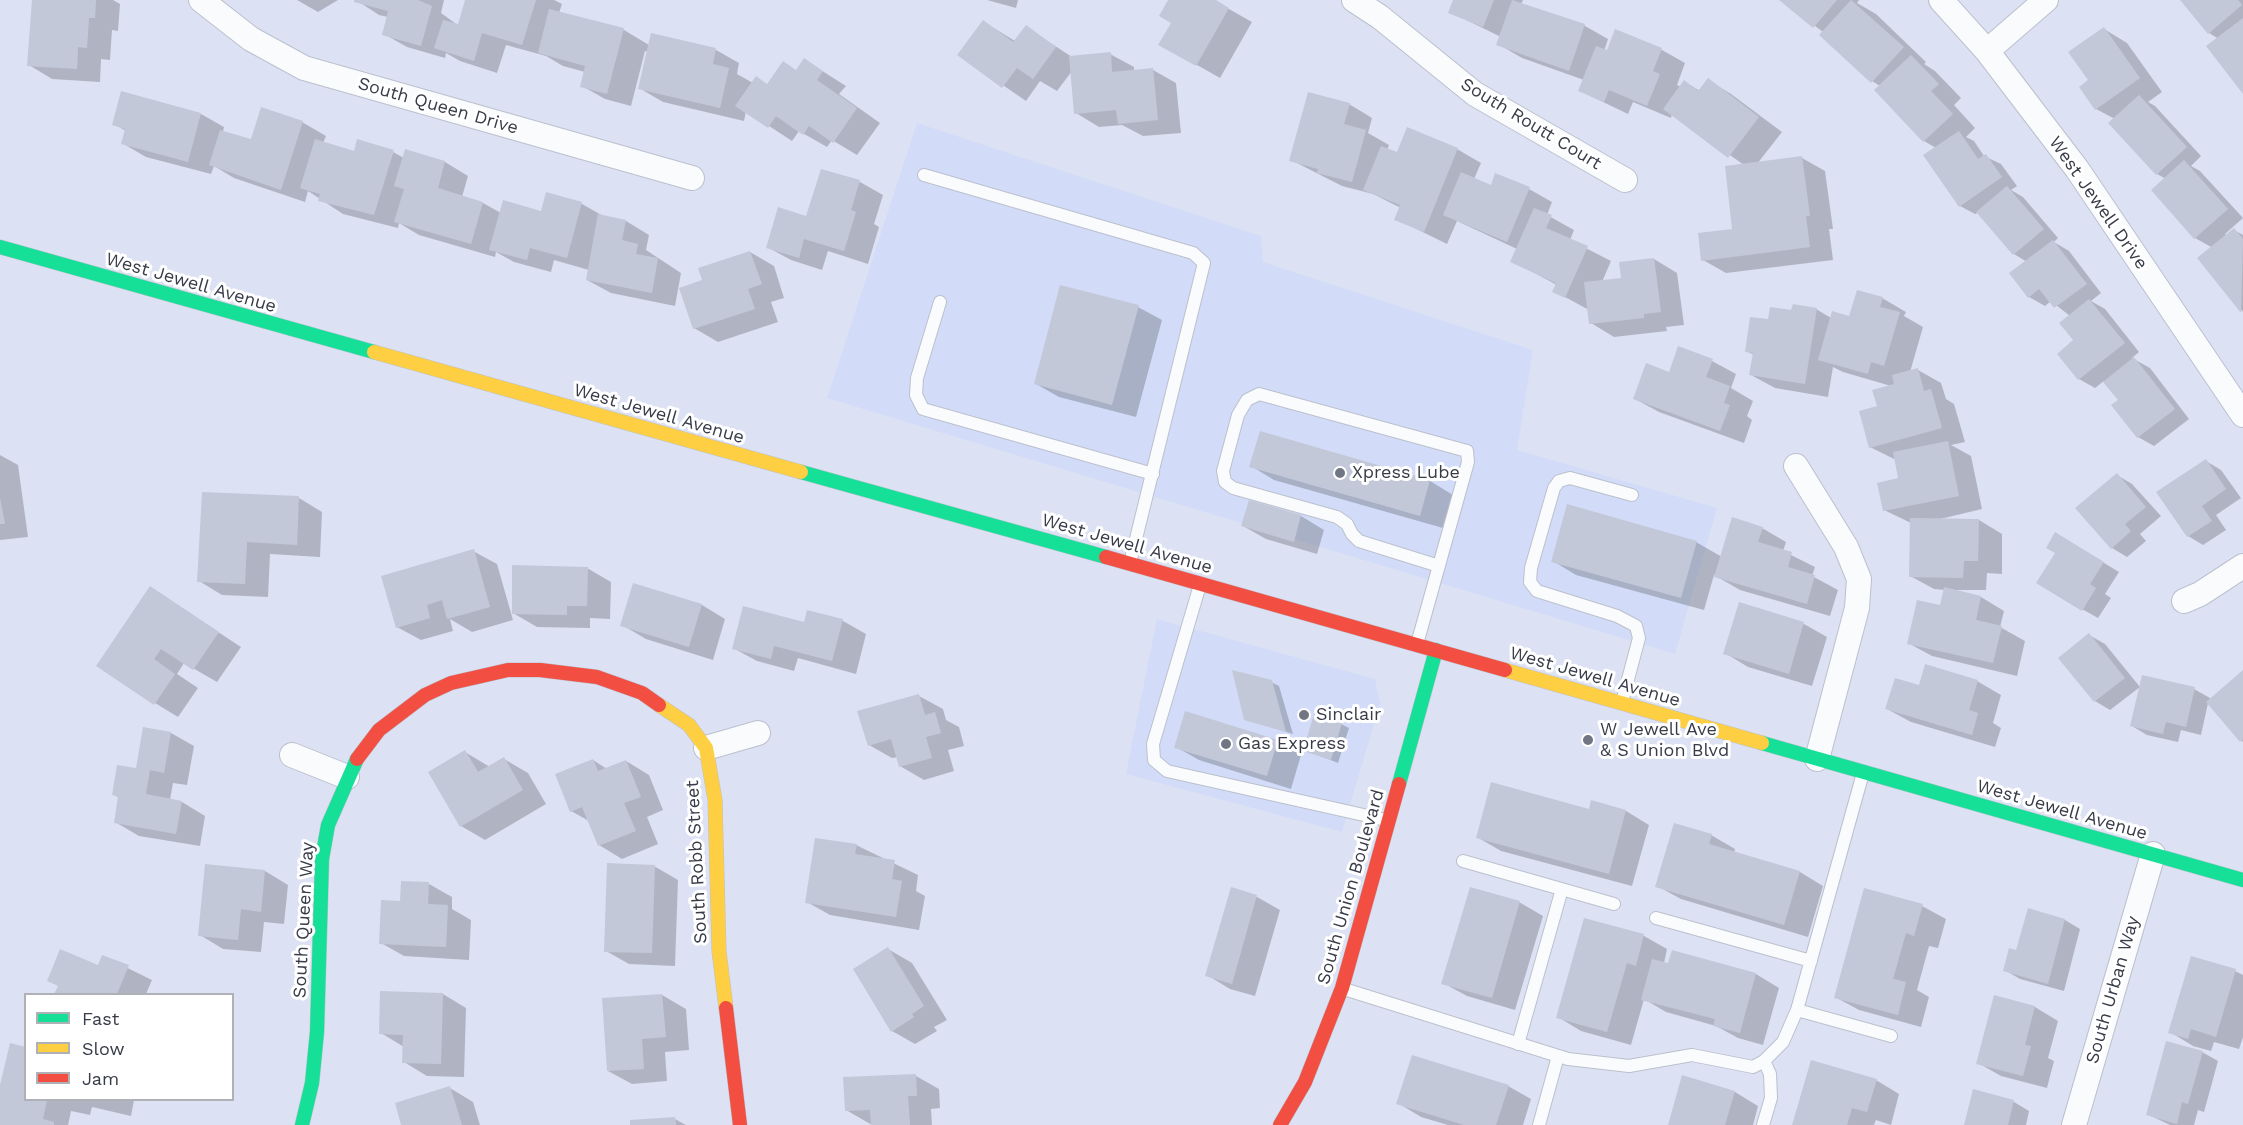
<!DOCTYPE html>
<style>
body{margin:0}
#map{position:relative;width:2243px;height:1125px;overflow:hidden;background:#dce2f3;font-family:"Work Sans",sans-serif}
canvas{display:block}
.legend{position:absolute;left:24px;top:993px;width:210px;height:108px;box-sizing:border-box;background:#fff;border:2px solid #afb1b6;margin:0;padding:8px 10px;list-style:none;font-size:18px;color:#383c48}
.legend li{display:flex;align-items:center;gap:12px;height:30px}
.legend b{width:30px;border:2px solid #afb1b6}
</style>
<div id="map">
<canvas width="2243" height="1125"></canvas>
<ul class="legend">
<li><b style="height:8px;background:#16e098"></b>Fast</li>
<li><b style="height:8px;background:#ffcf43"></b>Slow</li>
<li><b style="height:8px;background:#f24e42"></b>Jam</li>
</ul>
</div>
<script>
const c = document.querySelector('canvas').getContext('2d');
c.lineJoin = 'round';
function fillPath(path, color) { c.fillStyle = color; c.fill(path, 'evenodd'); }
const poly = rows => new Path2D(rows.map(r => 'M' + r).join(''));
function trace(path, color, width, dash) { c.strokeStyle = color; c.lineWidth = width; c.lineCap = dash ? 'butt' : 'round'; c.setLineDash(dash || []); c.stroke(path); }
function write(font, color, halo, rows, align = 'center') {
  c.font = font + ' "Work Sans",sans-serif'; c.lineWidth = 6; c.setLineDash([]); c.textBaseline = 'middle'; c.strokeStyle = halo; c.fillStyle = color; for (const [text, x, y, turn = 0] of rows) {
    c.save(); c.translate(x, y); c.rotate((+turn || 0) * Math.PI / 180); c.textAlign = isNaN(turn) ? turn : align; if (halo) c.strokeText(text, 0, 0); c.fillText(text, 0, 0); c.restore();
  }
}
fillPath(poly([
 [917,123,1261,236,1263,262,1533,350,1517,450,1717,508,1675,654,827,398],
 [1157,619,1375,679,1380,704,1342,832,1126,774]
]), '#d2dcf8');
fillPath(poly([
 [66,0,113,0,120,4,118,31,112,30,110,60,101,59,100,82,52,79,29,65],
 [297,0,338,0,318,12],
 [356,0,444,0,441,13,459,26,467,0,554,0,562,4,559,13,624,30,649,45,652,35,716,50,739,63,737,74,753,83,768,85,797,71,805,60,846,86,839,94,880,123,857,155,832,140,827,147,799,131,792,141,746,111,744,121,663,102,639,88,648,52,645,51,631,106,605,99,582,86,585,72,563,66,546,56,506,45,497,73,460,61,446,53,445,58,407,47,384,34,388,17,379,15],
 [987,0,1018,0,1016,8],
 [1170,0,1213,0,1252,22,1220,78,1160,44,1173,22],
 [1454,0,1523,0,1521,4,1585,26,1608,39,1604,51,1608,52,1616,31,1662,50,1685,63,1677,85,1681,87,1685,82,1700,91,1708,80,1731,94,1782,132,1757,164,1802,158,1825,171,1833,229,1829,229,1833,260,1726,273,1703,260,1734,230,1744,165,1672,114,1671,118,1633,102,1628,114,1580,91,1584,80,1522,58,1498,44,1501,37,1450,12],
 [1781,0,1859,0,1857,3,1876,14,1926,62,1924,64,1935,71,1961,98,1954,105,1975,128,1966,137,1974,141,1984,156,2001,164,2017,186,2011,190,2023,197,2058,238,2054,242,2069,251,2101,293,2091,301,2105,309,2139,352,2132,358,2150,368,2189,419,2154,446,2138,437,2113,405,2120,400,2104,381,2095,388,2079,379,2070,316,2051,301,2045,306,2029,297,2027,262,2014,254,1978,213,1975,214,1960,206,1936,148,1924,141,1880,86,1872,81,1823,32],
 [2181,0,2243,0,2243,92,2219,39,2209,33],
 [984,22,1015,41,1026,27,1072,57,1110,54,1134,67,1134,71,1153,70,1176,83,1181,133,1143,136,1122,125,1099,127,1076,113,1072,71,1057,91,1040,81,1026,101,959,55],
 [2104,29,2127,43,2162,92,2148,102,2155,106,2201,156,2191,166,2200,171,2243,218,2225,234,2227,236,2234,230,2243,235,2243,312,2199,259,2213,248,2195,238,2166,179,2157,174,2115,119,2096,109,2091,80],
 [1349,104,1372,118,1368,133,1389,145,1387,150,1398,154,1457,149,1481,163,1474,179,1491,187,1529,189,1552,202,1547,215,1574,230,1570,240,1611,261,1602,282,1622,279,1654,259,1677,273,1684,325,1666,327,1667,331,1614,337,1591,323,1589,310,1554,291,1557,285,1512,261,1517,249,1457,221,1447,244,1396,219,1401,208,1373,194,1342,186,1291,160],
 [201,114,224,127,223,132,252,141,302,122,326,136,323,143,355,153,393,152,404,158,406,151,445,162,468,176,462,197,483,203,501,213,542,212,547,194,582,204,605,217,626,221,649,235,646,250,681,273,675,306,611,293,587,280,589,270,554,260,551,272,514,262,496,252,495,257,419,235,399,223,398,228,343,214,308,191,305,202,234,178,214,166,211,174,146,157,122,143,126,131,114,124],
 [822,171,860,182,883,195,874,224,879,227,868,264,828,251,822,270,791,260,767,247,807,218],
 [750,252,774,266,784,298,771,302,778,322,718,342,694,328,704,281],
 [1882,298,1906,312,1904,316,1923,327,1910,372,1918,370,1941,383,1946,399,1954,404,1965,442,1951,445,1971,456,1982,509,1936,520,1979,520,2002,534,2002,574,1987,573,1986,590,1955,590,1981,597,2004,611,2000,627,2025,641,2017,676,1932,656,1908,643,1941,607,1945,590,1934,589,1910,576,1911,523,1884,510,1900,480,1896,460,1870,447,1879,407,1891,386,1843,372,1833,367,1828,397,1775,388,1751,375,1754,355,1746,351,1769,321,1793,312,1816,309,1831,318,1850,318],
 [1138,307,1162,320,1136,417,1059,397,1036,384],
 [1679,348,1712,361,1736,374,1731,388,1753,401,1747,416,1752,420,1744,443,1659,412,1635,399,1670,373],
 [0,455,18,465,28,537,0,540],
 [2206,461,2221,470,2241,498,2216,515,2226,530,2203,545,2188,536],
 [1251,466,1430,481,1453,495,1443,528,1274,480],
 [2117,475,2132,484,2161,516,2140,534,2146,541,2127,557,2112,548],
 [203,493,299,498,322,512,320,557,270,554,268,597,222,595,199,581],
 [1250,501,1301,516,1324,530,1317,554,1266,539,1243,526],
 [1762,528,1786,542,1783,551,1815,567,1812,576,1838,590,1830,616,1740,590,1714,575,1704,610,1576,575,1553,561,1696,542,1722,557],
 [2071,543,2119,572,2105,594,2111,598,2098,618,2082,609,2057,553],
 [473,551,497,564,513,620,472,632,450,619,453,631,421,640,397,627],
 [587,568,611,582,610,619,590,618,590,628,537,627,513,613],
 [634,585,702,605,725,619,713,660,646,639,622,625],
 [151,588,241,647,217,682,184,663,177,674,198,688,178,717,155,703],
 [808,612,843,621,866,634,856,674,798,658,794,671,757,661,733,648,805,624],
 [1804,624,1827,637,1812,686,1748,667,1725,653],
 [2089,635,2105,644,2140,687,2110,710,2095,701],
 [2243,672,2243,742,2208,703,2201,735,2181,730,2178,742,2147,735,2132,726,2194,689,2210,698,2209,702],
 [1977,681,2001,695,1993,723,2001,728,1995,747,1911,722,1887,709,1920,687],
 [1271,682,1279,686,1293,734,1245,719],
 [919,696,943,709,946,720,959,727,964,746,948,750,954,771,924,780,900,766,898,757,892,758,869,745],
 [1341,724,1349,728,1338,763,1305,750],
 [171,733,194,746,187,785,173,783,170,800,182,802,205,816,200,846,139,836,115,822,120,798,114,795],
 [1278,741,1301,755,1291,789,1199,760,1176,747],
 [465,752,490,767,504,759,528,773,546,804,485,840,461,826],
 [593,760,607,769,626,761,649,775,663,810,647,817,658,844,622,859,599,845,589,821,571,811],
 [1592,802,1626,811,1649,825,1632,886,1501,851,1477,837,1590,811],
 [1711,835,1735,849,1734,853,1800,872,1823,886,1808,937,1681,899,1657,886],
 [856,845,918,875,916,891,925,896,919,930,830,915,807,902],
 [654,866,678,880,675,966,629,964,606,951],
 [265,871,288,885,284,924,264,922,261,952,223,949,200,935],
 [429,884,452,897,452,909,471,920,469,960,404,956,381,943,401,902],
 [1232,889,1257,897,1280,910,1255,996,1230,989,1207,975],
 [1519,902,1543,916,1515,1010,1467,996,1443,983],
 [1922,906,1946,919,1938,948,1929,946,1917,990,1929,997,1921,1027,1859,1010,1835,997],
 [2029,910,2065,920,2080,929,2064,991,2020,979,2005,970,2017,952],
 [1585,920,1644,936,1667,949,1664,963,1756,974,1779,988,1763,1045,1738,1038,1716,1026,1666,1012,1644,999,1631,1045,1581,1031,1558,1017],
 [888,949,912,963,947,1020,934,1027,937,1031,915,1044,892,1031],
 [103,956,152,980,146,994,56,994,59,986,99,967],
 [2235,971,2243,975,2243,1037,2239,1049,2214,1042,2211,1051,2193,1046,2170,1032],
 [443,994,466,1008,464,1077,427,1076,404,1062,404,1047,381,1033],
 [662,995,686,1009,689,1050,665,1052,667,1081,632,1084,608,1071],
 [1995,997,2035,1007,2058,1021,2048,1058,2054,1061,2047,1088,2001,1076,1978,1063],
 [2202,1052,2218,1061,2204,1112,2198,1110,2194,1125,2170,1125,2147,1114],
 [916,1076,939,1089,940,1108,931,1109,932,1125,872,1125,846,1110],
 [1683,1077,1735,1092,1758,1106,1753,1125,1669,1125],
 [1876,1080,1899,1094,1891,1125,1876,1120,1874,1125,1793,1125],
 [1508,1086,1531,1099,1523,1125,1448,1125,1421,1117,1398,1103],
 [450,1088,473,1102,480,1125,403,1125],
 [0,1091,26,1100,134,1100,131,1116,92,1107,90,1115,71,1111,68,1125,0,1125],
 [1974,1091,2014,1102,2029,1111,2026,1125,1965,1125],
 [675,1119,686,1125,632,1125]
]), '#0003');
fillPath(poly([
 [32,0,96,0,95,18,89,18,87,48,78,47,77,69,27,66],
 [354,0,418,0,432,6,421,46,382,35,388,11,354,2],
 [465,0,536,0,522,45,482,33,474,61,434,48,443,20,458,24],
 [1168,0,1216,0,1229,8,1196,66,1158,45,1171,23,1159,16],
 [1453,0,1494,0,1483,27,1448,13],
 [1512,0,1585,24,1569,71,1496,45],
 [1779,0,1837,0,1813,28],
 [1851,0,1904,47,1871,83,1819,35],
 [2180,0,2238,0,2242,5,2208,34],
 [549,9,624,28,607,94,580,87,585,66,538,53],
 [2243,18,2243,94,2206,46],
 [983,20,1013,42,1026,25,1056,47,1033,79,1017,68,1002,88,957,55],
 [2104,27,2140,78,2095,110,2079,87,2088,80,2068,52],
 [1615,29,1662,48,1653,71,1660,74,1647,106,1609,90,1604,102,1578,91,1596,46,1607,50],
 [651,33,716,48,713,64,729,68,720,108,638,89],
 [1111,52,1112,72,1153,68,1158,120,1118,124,1116,110,1074,114,1069,56],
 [1911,55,1939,84,1931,91,1953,114,1923,142,1874,90],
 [804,58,823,71,817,80,857,108,833,143,809,126,803,135,776,116,768,128,735,106,756,76,767,84,783,61,796,70],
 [1708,78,1759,117,1728,158,1663,109,1684,80,1698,91],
 [121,91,201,113,188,162,121,144,125,129,112,125],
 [1308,92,1350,103,1344,124,1366,130,1352,182,1317,173,1318,169,1289,161],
 [2139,95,2187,147,2156,175,2108,123],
 [261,107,303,121,281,190,209,165,220,130,251,139],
 [1407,127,1458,148,1424,232,1394,220,1400,205,1363,190,1381,146,1397,152],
 [1959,131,1978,159,1986,154,2002,177,1959,207,1923,155],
 [315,139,354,151,357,139,394,150,374,215,318,201,320,194,300,188],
 [405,149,445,161,438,188,483,202,471,244,394,222,404,189,394,186],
 [1802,156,1810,216,1806,216,1810,247,1701,261,1698,233,1732,229,1725,166],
 [2184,160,2228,209,2194,239,2151,190],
 [821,169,860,180,851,210,856,212,844,251,804,239,799,258,766,248,778,207,806,216],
 [1461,172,1491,185,1495,173,1530,187,1507,242,1443,215],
 [2007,186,2044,229,2013,255,1976,212],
 [546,192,582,202,567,258,530,248,527,260,489,250,503,200,541,211],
 [1534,208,1552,215,1546,228,1588,246,1565,298,1552,292,1556,283,1510,262],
 [598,214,626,220,622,240,638,244,636,254,658,258,652,293,586,280],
 [2234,228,2243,239,2241,313,2197,258],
 [2053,240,2087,284,2054,308,2039,289,2028,298,2009,273],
 [750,251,762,284,748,289,755,309,693,329,679,288,702,280,698,268],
 [1654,258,1661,312,1644,314,1644,318,1589,324,1584,282,1621,278,1619,262],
 [1060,285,1139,305,1112,405,1034,384],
 [1857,290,1883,297,1880,307,1900,312,1884,366,1871,362,1868,374,1818,360,1832,311,1849,316],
 [2089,299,2125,343,2078,380,2057,354,2073,340,2059,323],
 [1793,304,1817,308,1805,384,1749,375,1753,353,1745,352,1750,317,1768,319,1770,307,1791,310],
 [1678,346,1713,359,1706,377,1730,386,1724,403,1730,405,1720,431,1633,399,1646,363,1669,372],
 [2134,357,2175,409,2137,438,2111,405,2118,400,2103,382],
 [1918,368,1924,391,1931,389,1942,428,1869,448,1859,411,1877,406,1872,390,1894,384,1892,375],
 [1260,431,1430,480,1420,516,1249,467],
 [1948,441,1959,496,1883,511,1877,483,1898,478,1893,452],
 [2206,459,2226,489,2202,506,2212,521,2187,537,2156,492],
 [2117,473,2146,507,2125,524,2131,531,2111,549,2075,508],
 [202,492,299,496,297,545,247,542,245,584,197,582],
 [0,498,5,524,0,524],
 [1249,500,1301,515,1294,542,1241,526],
 [1567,504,1697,541,1681,598,1551,562],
 [1732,517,1763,527,1758,542,1792,552,1788,567,1815,575,1807,604,1714,577],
 [1910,518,1979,519,1978,561,1964,561,1963,578,1909,577],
 [2055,532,2104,562,2090,584,2096,588,2082,611,2036,583,2055,553,2046,548],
 [474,549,490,607,447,619,442,600,427,605,430,618,396,628,381,576],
 [512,565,588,567,587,606,567,606,567,615,512,614],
 [633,583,702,604,689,647,620,626],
 [150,586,219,632,193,670,161,649,154,659,175,674,154,705,96,666],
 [1944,587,1981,596,1976,620,2002,626,1993,663,1907,644,1917,600,1940,605],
 [1739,602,1804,622,1789,674,1723,654],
 [743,606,804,622,807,610,843,619,832,661,774,646,771,659,732,649],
 [2089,633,2125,678,2094,702,2058,658],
 [1925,664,1978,680,1969,710,1978,713,1972,735,1885,709,1895,678,1919,685],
 [1232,670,1272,680,1286,732,1244,720],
 [2243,670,2243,739,2240,742,2206,702],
 [2142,675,2195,687,2186,727,2166,722,2163,734,2130,726],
 [919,694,925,715,935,712,941,733,926,737,932,758,899,767,891,739,868,746,857,711],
 [1185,711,1278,740,1267,776,1174,748],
 [1314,714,1342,723,1331,760,1303,751],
 [143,727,171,732,164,773,150,770,146,794,182,801,176,834,114,823,118,796,112,795,117,765,136,768],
 [465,750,478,772,504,757,523,790,460,827,428,772],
 [593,759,598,771,626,760,641,797,624,803,636,831,598,846,582,807,570,812,555,774],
 [1491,782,1589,809,1591,800,1626,810,1609,874,1476,838],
 [1674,823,1712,834,1709,844,1800,871,1784,925,1655,887],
 [815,838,857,844,855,854,895,860,892,879,902,881,896,917,805,903],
 [607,863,655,865,652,953,604,952],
 [205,864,265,870,261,912,241,909,238,940,198,936],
 [401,881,429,882,428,904,448,905,446,947,379,944,381,900,400,901],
 [1231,887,1257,895,1232,984,1205,976],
 [1470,887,1520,901,1492,998,1441,984],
 [1864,888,1923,904,1914,936,1906,933,1893,979,1906,982,1898,1015,1834,998],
 [2028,908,2065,919,2048,984,2003,971,2009,948,2016,950],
 [1584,918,1644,934,1636,966,1627,963,1607,1032,1556,1018],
 [888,947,924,1006,912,1014,914,1017,891,1032,853,969],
 [60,949,98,965,102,955,129,965,117,994,54,994,58,986,47,981],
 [1672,950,1756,973,1740,1033,1713,1026,1715,1019,1641,1000,1652,959,1668,963],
 [2191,956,2236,969,2216,1037,2191,1029,2188,1039,2168,1033],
 [380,991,443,993,441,1064,402,1063,403,1035,379,1034],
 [662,994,666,1037,642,1039,644,1069,607,1071,602,998],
 [1994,995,2035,1006,2025,1045,2031,1046,2023,1076,1976,1064],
 [2166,1041,2203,1051,2188,1104,2182,1102,2177,1124,2146,1115],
 [10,1043,26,1047,26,1100,47,1100,43,1119,54,1122,54,1125,0,1125,0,1085],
 [1412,1055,1509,1085,1496,1125,1464,1125,1396,1104],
 [1811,1060,1877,1079,1867,1112,1852,1108,1847,1125,1792,1125],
 [916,1074,917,1096,908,1096,910,1125,871,1125,870,1110,845,1111,843,1077],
 [1682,1075,1735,1091,1725,1125,1668,1125],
 [450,1086,462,1125,401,1125,395,1103],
 [1973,1089,2014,1100,2008,1125,1964,1125],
 [675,1117,676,1125,630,1125,630,1120]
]), '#c3c8d9');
const lane = poly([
 [924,175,1193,253,1204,263,1130,563],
 [940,302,917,378,916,395,923,409,1153,474],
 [1200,585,1153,744,1154,760,1167,771,1386,820],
 [1417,644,1468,462,1467,451,1259,394,1247,400,1238,415,1223,471,1225,482,1233,488,1337,517,1347,524,1352,534,1359,541,1439,566],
 [1622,702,1639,638,1636,626,1617,616,1537,591,1530,582,1531,568,1554,488,1559,481,1570,478,1632,495],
 [1863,773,1797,1010,1891,1036],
 [1463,861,1614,904],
 [1656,918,1811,961],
 [1344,989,1568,1059,1629,1066,1692,1055,1753,1067,1764,1061,1783,1042,1797,1010],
 [1518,1044,1562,889],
 [1539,1125,1558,1056],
 [1763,1125,1771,1098,1770,1074,1764,1061]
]);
const street = poly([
 [201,0,251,39,304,68,692,178],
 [1354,0,1380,17,1475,94,1625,180],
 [1941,0,1987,51,2077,169,2243,415],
 [1987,51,2046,0],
 [1796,466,1846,547,1859,579,1857,608,1817,759],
 [2184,601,2200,594,2243,566],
 [706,748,758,733],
 [292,755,347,777],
 [2074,1125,2153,854]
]);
const fast = poly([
 [0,247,374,352],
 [801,472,1106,557],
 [1762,743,2243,880],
 [1399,784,1436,650],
 [302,1125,312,1083,317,1032,322,859,328,825,357,759]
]);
const slow = poly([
 [374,352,801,472],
 [1505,670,1762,743],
 [659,705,689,725,706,748,715,800,719,951,726,1008]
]);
const jam = poly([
 [1106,557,1505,670],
 [357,759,379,730,425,695,451,683,508,670,540,670,597,677,642,693,659,705],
 [726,1008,740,1125],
 [1280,1125,1305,1082,1342,988,1399,784]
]);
trace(lane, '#bbc0cd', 14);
trace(street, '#bbc0cd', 26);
trace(fast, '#bbc0cd', 15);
trace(slow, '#bbc0cd', 15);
trace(jam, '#bbc0cd', 15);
trace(lane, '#fafbfd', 12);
trace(street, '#fafbfd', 24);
trace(fast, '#16e098', 14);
trace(slow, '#ffcf43', 14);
trace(jam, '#f24e42', 14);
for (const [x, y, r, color] of [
 [1340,473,6,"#717684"],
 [1304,715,6,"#717684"],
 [1588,740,6,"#717684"],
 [1226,744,6,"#717684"]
]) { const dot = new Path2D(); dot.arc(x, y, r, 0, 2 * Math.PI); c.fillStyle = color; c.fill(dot); trace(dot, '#fff', 2); }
write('18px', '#383c48', '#fff', [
 ["South Queen Drive",438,106,16],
 ["South Routt Court",1531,124,31],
 ["West Jewell Drive",2098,203,55],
 ["West Jewell Avenue",191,283,16],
 ["West Jewell Avenue",659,414,16],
 ["West Jewell Avenue",1127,544,16],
 ["West Jewell Avenue",1595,677,16],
 ["West Jewell Avenue",2062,810,16],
 ["South Robb Street",697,862,-93],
 ["South Union Boulevard",1351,887,-74],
 ["South Queen Way",304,920,-87],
 ["South Urban Way",2113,990,-74]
]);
write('18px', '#383c48', '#fff', [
 ["Xpress Lube",1352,473],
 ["Sinclair",1316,715],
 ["W Jewell Ave",1600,730],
 ["& S Union Blvd",1600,751],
 ["Gas Express",1238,744]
], 'left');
</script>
